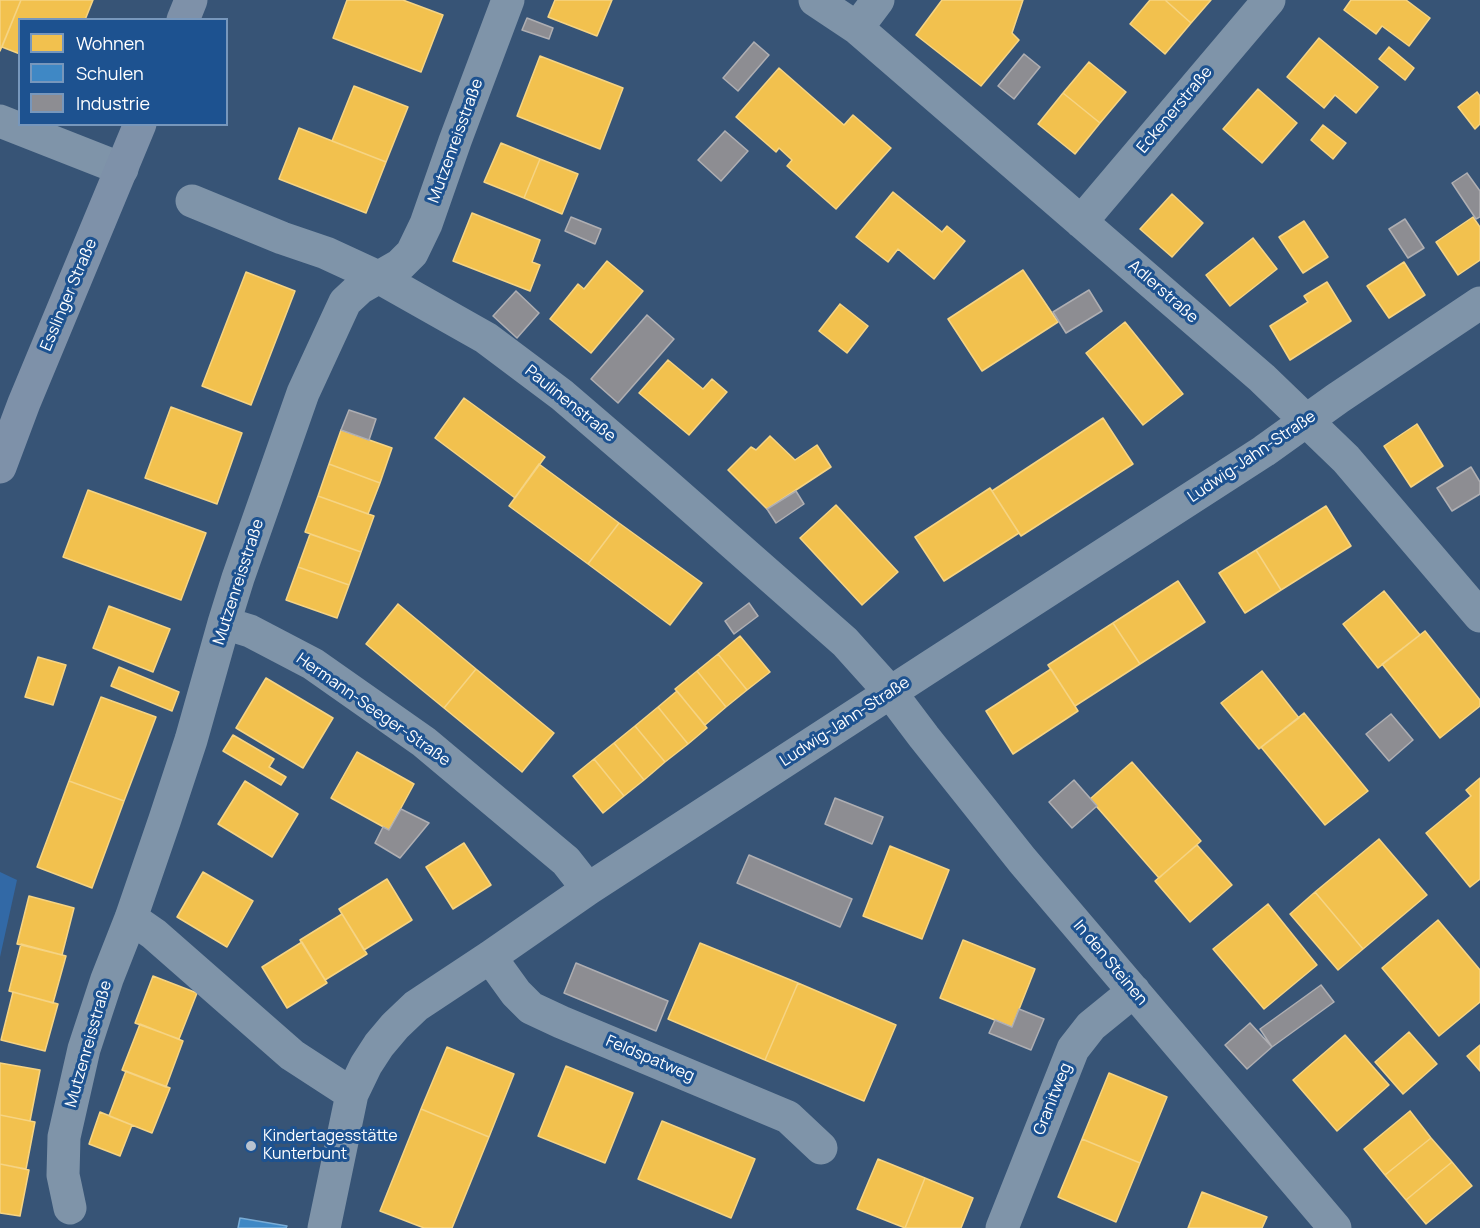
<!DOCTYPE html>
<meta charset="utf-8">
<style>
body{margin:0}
#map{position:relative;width:1480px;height:1228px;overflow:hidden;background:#375476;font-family:Manrope,sans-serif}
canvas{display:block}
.legend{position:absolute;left:18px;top:18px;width:210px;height:108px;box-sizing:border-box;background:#1d5290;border:2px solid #7797bc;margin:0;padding:8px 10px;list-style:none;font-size:18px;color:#fff}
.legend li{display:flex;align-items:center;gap:12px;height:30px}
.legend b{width:30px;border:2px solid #7797bc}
</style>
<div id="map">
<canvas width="1480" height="1228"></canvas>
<ul class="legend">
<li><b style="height:16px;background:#f2c14e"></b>Wohnen</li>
<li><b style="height:16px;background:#3f88c5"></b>Schulen</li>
<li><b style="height:16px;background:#8d8d92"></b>Industrie</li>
</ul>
</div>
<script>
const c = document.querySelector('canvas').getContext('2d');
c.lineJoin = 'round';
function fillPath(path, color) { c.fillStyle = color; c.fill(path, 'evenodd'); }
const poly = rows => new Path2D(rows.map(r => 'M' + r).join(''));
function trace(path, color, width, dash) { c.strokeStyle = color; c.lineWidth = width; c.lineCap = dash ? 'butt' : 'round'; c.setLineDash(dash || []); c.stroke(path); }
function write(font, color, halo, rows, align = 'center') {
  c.font = font + ' Manrope,sans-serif'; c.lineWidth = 6; c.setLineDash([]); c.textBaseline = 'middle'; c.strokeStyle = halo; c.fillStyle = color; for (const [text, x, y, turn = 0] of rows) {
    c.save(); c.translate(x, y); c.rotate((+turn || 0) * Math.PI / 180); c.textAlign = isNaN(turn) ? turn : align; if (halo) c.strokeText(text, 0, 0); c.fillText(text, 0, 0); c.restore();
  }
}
fillPath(poly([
 [0,872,17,880,0,957]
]), '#3269a6');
const homes = poly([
 [0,0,21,0,0,51,0,0],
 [21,0,93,0,85,20,20,20,20,54,2,47,21,0],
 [347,0,403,0,443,15,421,72,333,38,347,0],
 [555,0,612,0,597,36,548,17,555,0],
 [942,0,1023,0,1012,33,1019,40,981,86,916,35,942,0],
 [1150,0,1165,0,1191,23,1165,54,1130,24,1150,0],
 [1165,0,1211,0,1191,23,1165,0],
 [1351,0,1406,0,1430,18,1409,46,1382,26,1376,34,1344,10,1351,0],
 [1319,38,1378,87,1356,113,1335,95,1324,108,1287,77,1319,38],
 [1389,47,1414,68,1405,80,1379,59,1389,47],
 [540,56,623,88,600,149,517,116,540,56],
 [1089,62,1126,92,1100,123,1063,93,1089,62],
 [779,68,844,125,853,115,891,148,836,209,787,166,792,160,779,148,776,152,736,117,779,68],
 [354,86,408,107,386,162,332,141,354,86],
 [1258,89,1297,123,1262,163,1223,129,1258,89],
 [1477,92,1480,96,1480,124,1475,129,1458,107,1477,92],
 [1063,93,1100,123,1075,154,1038,124,1063,93],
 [1323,125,1346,143,1333,159,1311,140,1323,125],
 [299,128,386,162,366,213,279,179,299,128],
 [501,143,540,159,524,198,484,182,501,143],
 [540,159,578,174,562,214,524,198,540,159],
 [893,192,942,232,947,226,965,241,934,279,898,249,888,262,856,237,893,192],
 [1172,194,1203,223,1172,257,1140,229,1172,194],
 [472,213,540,240,532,262,540,265,530,291,453,261,472,213],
 [1473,217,1480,227,1480,260,1458,275,1436,242,1473,217],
 [1304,221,1328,257,1303,273,1279,237,1304,221],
 [1253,238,1277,269,1230,306,1206,275,1253,238],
 [607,261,643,291,591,353,550,319,578,284,584,289,607,261],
 [1404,262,1425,295,1389,318,1367,286,1404,262],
 [1023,270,1058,322,982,371,948,319,1023,270],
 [246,272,295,291,251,405,202,386,246,272],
 [1327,282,1351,321,1290,360,1270,326,1308,302,1304,296,1327,282],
 [840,304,868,326,847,353,819,331,840,304],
 [1125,322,1183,394,1143,425,1086,353,1125,322],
 [668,360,703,389,712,379,727,392,689,435,639,393,668,360],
 [464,398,545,457,515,498,435,438,464,398],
 [171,407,242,433,217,504,145,478,171,407],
 [1103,418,1133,464,1021,536,992,491,1103,418],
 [1417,424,1443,466,1411,487,1384,446,1417,424],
 [341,430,392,448,380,483,329,464,341,430],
 [770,436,795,460,817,445,831,467,767,509,728,470,751,447,756,450,770,436],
 [329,464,380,483,368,514,318,496,329,464],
 [539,464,619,523,588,564,509,506,539,464],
 [990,488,1019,533,944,581,915,537,990,488],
 [88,490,206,533,181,600,63,557,88,490],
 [318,496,374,516,361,552,305,532,318,496],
 [836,505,898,572,862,605,800,538,836,505],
 [1326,506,1351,546,1281,590,1256,550,1326,506],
 [619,523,702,583,670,625,588,564,619,523],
 [310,534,361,552,349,585,298,567,310,534],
 [1256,550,1281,590,1245,613,1219,573,1256,550],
 [298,567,349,585,337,618,286,600,298,567],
 [1178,581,1205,622,1140,664,1113,623,1178,581],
 [1384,591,1420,635,1378,668,1343,624,1384,591],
 [398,604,476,669,444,708,366,644,398,604],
 [109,606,170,629,153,672,93,648,109,606],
 [1113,623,1140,664,1075,706,1048,665,1113,623],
 [1425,631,1480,700,1480,706,1440,738,1382,664,1425,631],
 [740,636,770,672,747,690,718,654,740,636],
 [718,654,747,690,726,707,697,671,718,654],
 [38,657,66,665,53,705,25,697,38,657],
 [119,667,179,692,172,711,111,686,119,667],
 [476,669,554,733,522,772,444,708,476,669],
 [1051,669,1078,711,1013,754,986,711,1051,669],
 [697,671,726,707,705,725,675,689,697,671],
 [1262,671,1299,718,1259,749,1221,703,1262,671],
 [266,678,333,718,303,768,236,728,266,678],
 [677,691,707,728,688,744,658,707,677,691],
 [101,697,156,717,124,801,69,781,101,697],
 [658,707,688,744,665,762,635,726,658,707],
 [1304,713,1368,791,1325,825,1261,747,1304,713],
 [635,726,665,762,644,780,614,743,635,726],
 [233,735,274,759,269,767,286,777,281,785,223,751,233,735],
 [614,743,644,780,624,796,594,759,614,743],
 [357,752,414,784,389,830,331,798,357,752],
 [594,759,624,796,603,813,573,776,594,759],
 [1132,762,1201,841,1159,878,1090,799,1132,762],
 [1480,778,1480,879,1470,887,1426,833,1471,796,1466,790,1480,778],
 [69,781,124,801,92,888,37,867,69,781],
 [245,781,298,814,272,857,218,824,245,781],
 [1379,839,1427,895,1363,949,1315,892,1379,839],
 [464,843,491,885,453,909,426,867,464,843],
 [1197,845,1232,885,1190,922,1155,881,1197,845],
 [890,846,949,870,922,939,863,916,890,846],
 [203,872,253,901,227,947,177,917,203,872],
 [387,879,412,920,364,950,339,909,387,879],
 [1315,892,1363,949,1338,970,1290,914,1315,892],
 [29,896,74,908,62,955,17,944,29,896],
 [1268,904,1317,965,1264,1009,1213,949,1268,904],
 [342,914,367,954,325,980,300,940,342,914],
 [1438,920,1480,970,1480,1002,1439,1036,1382,968,1438,920],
 [963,940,1035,969,1012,1027,940,998,963,940],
 [302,942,327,983,287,1008,262,967,302,942],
 [700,943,798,983,765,1060,668,1019,700,943],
 [21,944,66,956,53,1003,9,991,21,944],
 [153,976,197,993,179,1039,135,1023,153,976],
 [798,983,896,1025,864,1101,765,1060,798,983],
 [13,992,58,1004,45,1051,1,1040,13,992],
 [140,1024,183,1041,166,1087,122,1070,140,1024],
 [1409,1032,1437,1064,1403,1094,1375,1062,1409,1032],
 [1345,1035,1389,1085,1337,1131,1293,1080,1345,1035],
 [1480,1045,1480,1071,1467,1056,1480,1045],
 [447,1047,514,1074,489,1137,421,1109,447,1047],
 [0,1063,40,1070,30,1121,0,1115,0,1063],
 [566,1066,633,1093,605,1163,538,1136,566,1066],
 [126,1071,170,1088,152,1133,109,1116,126,1071],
 [1109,1073,1167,1097,1140,1163,1082,1139,1109,1073],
 [421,1109,489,1137,452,1228,424,1228,380,1211,421,1109],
 [1410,1111,1431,1138,1385,1175,1364,1149,1410,1111],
 [100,1112,132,1125,120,1156,89,1144,100,1112],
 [0,1115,35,1122,26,1169,0,1164,0,1115],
 [662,1121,755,1159,731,1218,638,1179,662,1121],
 [1431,1138,1452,1162,1406,1200,1385,1175,1431,1138],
 [1082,1139,1140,1163,1116,1222,1058,1197,1082,1139],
 [878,1159,925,1178,905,1228,857,1209,878,1159],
 [1452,1162,1472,1186,1426,1224,1406,1200,1452,1162],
 [0,1164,29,1170,20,1216,0,1213,0,1164],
 [925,1178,973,1198,961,1228,905,1228,925,1178],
 [1202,1192,1267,1217,1262,1228,1188,1228,1202,1192]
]);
fillPath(homes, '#f2c14e');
trace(homes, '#f6d483', 1.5);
const schools = poly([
 [240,1218,287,1226,286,1228,238,1228,240,1218]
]);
fillPath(schools, '#3f88c5');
trace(schools, '#79acd6', 1.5);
const industry = poly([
 [527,18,553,28,549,39,522,30,527,18],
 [754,42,769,55,738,91,723,78,754,42],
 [1024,54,1040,67,1014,99,998,86,1024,54],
 [725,131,748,151,721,181,698,160,725,131],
 [1467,173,1480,191,1480,217,1476,219,1452,183,1467,173],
 [571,217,601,229,595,244,565,231,571,217],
 [1405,219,1424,248,1408,258,1389,229,1405,219],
 [1089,290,1102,311,1066,333,1053,312,1089,290],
 [516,291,539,313,517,338,493,316,516,291],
 [647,315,674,339,618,403,591,379,647,315],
 [349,410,376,419,369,440,341,430,349,410],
 [1471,467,1480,482,1480,494,1452,511,1437,488,1471,467],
 [796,491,804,504,776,523,767,509,796,491],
 [749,603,758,616,734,634,725,621,749,603],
 [1391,714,1413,740,1389,761,1366,734,1391,714],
 [1074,780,1097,806,1072,828,1049,802,1074,780],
 [835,798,883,817,872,844,825,824,835,798],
 [401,809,429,823,400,858,375,843,383,827,389,830,401,809],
 [749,855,852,899,840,927,737,883,749,855],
 [576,963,668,1001,656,1031,564,993,576,963],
 [1321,985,1334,1002,1272,1047,1260,1029,1321,985],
 [1019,1009,1044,1019,1031,1050,989,1033,995,1020,1012,1027,1019,1009],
 [1250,1023,1272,1047,1247,1069,1225,1045,1250,1023]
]);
fillPath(industry, '#8d8d92');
trace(industry, '#afafb3', 1.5);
trace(poly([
 [815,0,857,28,1262,378,1346,459,1480,616],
 [857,28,878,0],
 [0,121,122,169],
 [192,201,282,238,326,253,378,277,486,338,562,395,661,480,845,642,890,692,924,737,1022,860,1335,1228],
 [1081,222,1269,0],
 [224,623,250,631,313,664,424,742,566,861,588,889],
 [131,918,154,934,292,1055,352,1094],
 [490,957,516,993,531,1008,561,1022,788,1117,821,1148],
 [70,1208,63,1175,64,1137,84,1049,107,979,131,918,165,819,191,740,224,623,238,578,303,393,345,302,360,288,400,265,412,253,426,224,455,141,508,0],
 [324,1228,352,1094,366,1065,379,1045,395,1026,416,1006,490,957,588,889,931,666,1264,451,1338,398,1480,303],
 [1002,1228,1073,1049,1091,1026,1134,991]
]), '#7f94a9', 33);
trace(poly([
 [183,20,191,0],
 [0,467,24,403,140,124]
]), '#7e91a9', 33);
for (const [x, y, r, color] of [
 [251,1146,6,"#b9c3cf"]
]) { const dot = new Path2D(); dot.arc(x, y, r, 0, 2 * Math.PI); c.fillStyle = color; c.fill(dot); trace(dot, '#1d5290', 2); }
write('16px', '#fff', '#1d5290', [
 ["Eckenerstraße",1175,110,-50],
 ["Mutzenreisstraße",456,141,-70],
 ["Adlerstraße",1163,292,41],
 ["Esslinger Straße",69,295,-67],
 ["Paulinenstraße",570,404,39],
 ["Ludwig-Jahn-Straße",1252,457,-34],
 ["Mutzenreisstraße",239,582,-72],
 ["Hermann-Seeger-Straße",373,710,35],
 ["Ludwig-Jahn-Straße",845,722,-33],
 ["In den Steinen",1110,963,50],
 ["Mutzenreisstraße",89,1044,-74],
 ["Feldspatweg",650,1059,23],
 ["Granitweg",1053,1099,-68]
]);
write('16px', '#fff', '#1d5290', [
 ["Kindertagesstätte",263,1137],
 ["Kunterbunt",263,1155]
], 'left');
</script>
